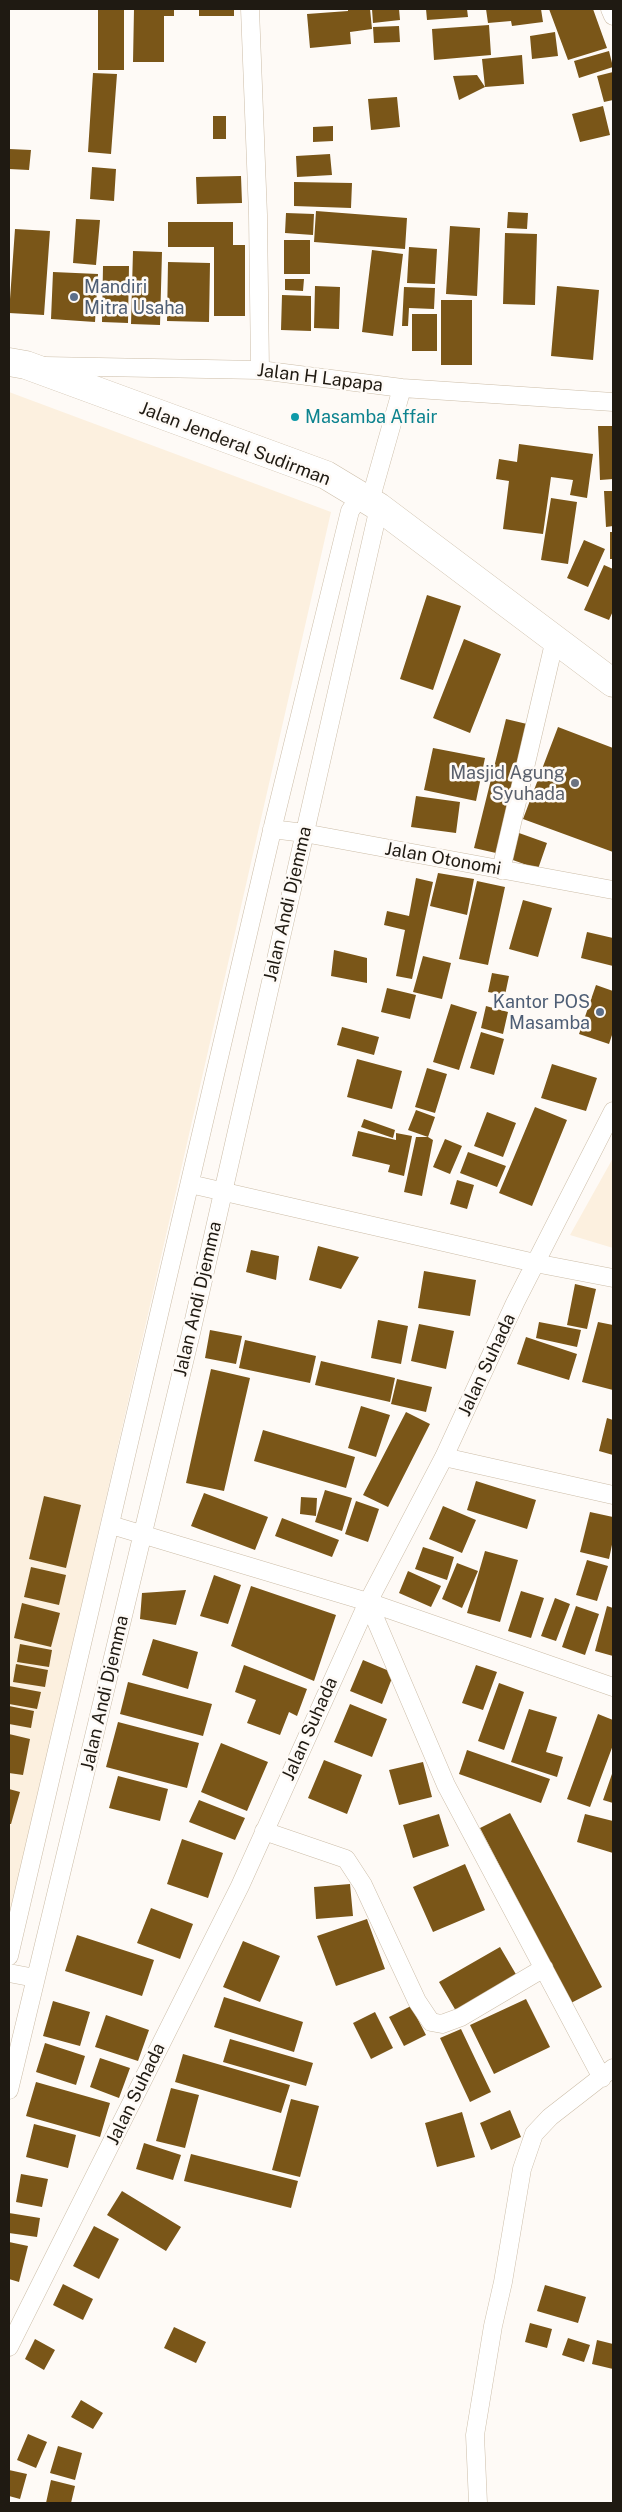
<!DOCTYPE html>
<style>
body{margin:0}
#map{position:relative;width:622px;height:2512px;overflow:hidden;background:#fefaf6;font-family:"Public Sans",sans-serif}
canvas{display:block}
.frame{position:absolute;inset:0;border:10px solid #1f1a12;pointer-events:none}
</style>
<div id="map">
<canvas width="622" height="2512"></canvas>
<div class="frame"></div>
</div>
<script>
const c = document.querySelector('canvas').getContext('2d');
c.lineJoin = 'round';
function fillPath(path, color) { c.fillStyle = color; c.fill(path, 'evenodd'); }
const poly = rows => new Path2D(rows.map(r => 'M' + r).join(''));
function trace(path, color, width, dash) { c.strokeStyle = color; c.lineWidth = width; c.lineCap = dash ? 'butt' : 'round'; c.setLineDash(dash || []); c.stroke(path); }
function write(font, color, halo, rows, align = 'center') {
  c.font = font + ' "Public Sans",sans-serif'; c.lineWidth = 5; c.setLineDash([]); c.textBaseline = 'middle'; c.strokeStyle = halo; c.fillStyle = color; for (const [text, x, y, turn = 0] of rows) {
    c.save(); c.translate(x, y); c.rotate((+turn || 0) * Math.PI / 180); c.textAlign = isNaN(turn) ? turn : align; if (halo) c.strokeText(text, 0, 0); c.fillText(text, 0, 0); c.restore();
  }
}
fillPath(poly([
 [9,392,331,512,39,1792,9,1916],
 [613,1158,613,1248,570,1235]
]), '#fcf0df');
fillPath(poly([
 [98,9,124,9,124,70,98,70],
 [134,9,174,9,174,16,164,16,164,62,133,62],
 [199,9,234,9,234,16,199,16],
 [348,9,370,9,372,29,350,32,349,20,351,44,310,48,307,14,348,11],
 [372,9,399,9,400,20,373,23],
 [426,9,467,9,468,17,427,20],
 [486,9,541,9,543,22,512,26,511,21,488,23],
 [549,9,593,9,607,48,568,60],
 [489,25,491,55,434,60,432,29],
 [399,26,400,42,374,43,373,27],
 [555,32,558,56,532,59,530,36],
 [609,51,613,67,579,78,574,61],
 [522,55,524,84,485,87,482,59],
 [613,72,613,100,604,102,597,76],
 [93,73,117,74,111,154,88,152],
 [477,75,485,87,459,100,453,76],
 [397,97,400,127,371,130,368,99],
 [603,106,610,135,580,142,572,114],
 [213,116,226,116,226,139,213,139],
 [333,126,333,141,313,142,313,127],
 [9,149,31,150,29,170,9,169],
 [330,154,332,175,297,177,296,156],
 [92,167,116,169,114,201,90,199],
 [241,176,242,203,197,204,196,177],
 [294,182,352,183,351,208,294,206],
 [316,211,407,218,405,249,314,242],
 [508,212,528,213,527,229,507,228],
 [286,213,314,214,313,235,285,233],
 [76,219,100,220,96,265,73,263],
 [168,222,233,222,233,245,245,245,245,316,214,316,214,247,168,247],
 [450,226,480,228,477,296,446,294],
 [15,229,50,231,44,315,9,313],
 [505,233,537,234,535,305,503,304],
 [284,240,310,240,310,274,284,274],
 [409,247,437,249,435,284,407,283],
 [372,250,403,254,393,336,362,332],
 [133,251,162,252,160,325,131,324],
 [168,262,210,263,209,322,167,321],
 [103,266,129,266,128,323,102,322],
 [53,272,98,274,95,322,51,319],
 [285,279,304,279,303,291,285,290],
 [315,286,340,287,339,329,314,328],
 [557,286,599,290,593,360,551,356],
 [404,287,435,288,434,309,409,308,408,326,402,326],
 [282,295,311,296,311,331,281,330],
 [441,300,472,300,472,365,441,365],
 [412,314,437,314,437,351,412,351],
 [598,426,613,426,613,479,600,480],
 [519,444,593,454,587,498,570,495,573,480,551,477,543,534,503,529,509,481,496,479,499,459,517,462],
 [604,491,613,491,613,526,606,527],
 [551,498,577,502,568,564,541,560],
 [610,532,613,532,613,559,610,559],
 [584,540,605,549,588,587,567,578],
 [604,565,613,569,613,611,609,620,584,610],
 [427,595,461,606,433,690,400,679],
 [464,639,501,654,470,733,433,718],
 [506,719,527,724,496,853,474,848],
 [558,727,613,748,613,852,523,819],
 [433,748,485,758,476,801,424,790],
 [416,796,460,802,456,833,411,827],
 [519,833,547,843,538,869,510,859],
 [438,873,474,879,467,915,430,906],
 [416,878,433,882,412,979,396,976,405,930,384,925,387,911,409,916],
 [477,881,505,887,488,965,459,959],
 [523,900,552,908,538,957,509,949],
 [587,932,613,938,613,966,581,958],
 [334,950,367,958,367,983,331,976],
 [423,956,451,963,442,999,413,992],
 [492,973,509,976,505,995,488,992],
 [596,985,613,991,613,1032,609,1044,579,1034],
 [387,988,416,995,410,1019,381,1012],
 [451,1004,477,1012,459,1070,433,1062],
 [486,1006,508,1012,503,1034,481,1028],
 [342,1027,379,1037,374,1055,337,1045],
 [481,1032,504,1039,494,1075,470,1068],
 [357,1059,402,1071,392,1109,347,1097],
 [552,1064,597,1078,586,1111,541,1098],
 [427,1068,447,1074,435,1113,415,1107],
 [535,1107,567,1120,532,1206,499,1193],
 [416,1110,435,1117,428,1137,408,1130],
 [487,1112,516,1123,503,1157,474,1146],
 [364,1119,395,1130,393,1138,361,1127],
 [358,1131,396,1140,396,1133,412,1136,404,1176,388,1172,390,1165,352,1156],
 [416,1137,428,1137,433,1140,422,1196,404,1192],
 [445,1139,462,1146,450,1174,433,1167],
 [468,1152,506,1166,497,1187,460,1173],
 [457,1180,474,1185,467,1209,450,1204],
 [318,1246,359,1257,341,1289,309,1280],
 [251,1250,279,1256,276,1280,246,1272],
 [424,1271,476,1280,470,1316,418,1308],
 [575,1284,596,1289,587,1329,567,1325],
 [378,1320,408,1326,401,1364,371,1358],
 [539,1322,581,1330,577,1347,536,1338],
 [598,1322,613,1325,613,1390,582,1382],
 [419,1324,454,1331,446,1369,411,1361],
 [210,1330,242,1336,236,1364,205,1358],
 [526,1337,577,1354,569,1380,517,1364],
 [245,1340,316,1356,310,1383,239,1368],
 [321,1361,395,1378,390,1402,315,1385],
 [211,1369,250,1378,224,1491,186,1483],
 [397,1379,432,1387,426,1412,391,1404],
 [361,1406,390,1415,376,1457,348,1448],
 [406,1412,430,1424,388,1507,363,1495],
 [607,1418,613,1420,613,1455,599,1451],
 [263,1430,355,1457,346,1488,254,1461],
 [476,1481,536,1500,527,1529,467,1510],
 [325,1490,352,1498,342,1531,315,1522],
 [204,1493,268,1517,255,1550,191,1526],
 [44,1496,81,1505,66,1568,29,1559],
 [301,1497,317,1498,316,1516,300,1514],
 [356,1501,379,1509,368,1542,345,1534],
 [443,1506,476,1520,462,1553,429,1539],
 [590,1512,613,1517,613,1540,609,1559,580,1552],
 [282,1518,339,1540,332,1557,275,1536],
 [423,1547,454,1557,447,1580,415,1569],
 [485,1551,518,1560,500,1622,467,1613],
 [587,1560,608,1566,597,1601,576,1595],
 [457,1563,478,1571,462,1608,442,1599],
 [31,1567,66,1575,59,1605,24,1597],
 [408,1571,441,1586,431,1607,399,1593],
 [214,1575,241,1585,228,1624,200,1616],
 [251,1586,336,1615,314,1681,231,1646],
 [186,1590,176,1625,140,1619,142,1593],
 [521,1591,544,1598,531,1638,508,1631],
 [555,1598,570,1604,556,1641,541,1636],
 [22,1603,60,1613,51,1647,14,1638],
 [576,1606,599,1614,585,1655,562,1647],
 [607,1606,613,1608,613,1656,595,1651],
 [153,1639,198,1652,188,1689,142,1675],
 [20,1644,52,1650,49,1667,17,1662],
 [363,1660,394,1673,382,1704,350,1691],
 [16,1664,48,1670,45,1687,13,1682],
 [244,1665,307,1689,297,1716,289,1712,280,1735,247,1723,256,1700,235,1692],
 [476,1665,497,1672,483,1710,462,1703],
 [128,1682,212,1704,203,1736,120,1714],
 [499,1683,524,1692,504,1750,478,1741],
 [9,1686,41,1692,37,1709,9,1704],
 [350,1704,387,1719,372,1757,334,1742],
 [9,1706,34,1711,31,1728,9,1724],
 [529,1709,557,1717,546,1752,563,1757,557,1777,511,1762],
 [598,1714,613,1720,613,1745,590,1807,567,1799],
 [118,1722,199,1743,187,1788,106,1767],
 [9,1734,30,1739,23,1775,9,1773],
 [221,1743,268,1762,247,1811,201,1792],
 [467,1750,550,1779,541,1803,459,1774],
 [324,1760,362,1775,347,1814,308,1798],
 [423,1762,432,1797,399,1805,389,1770],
 [613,1771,613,1803,603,1800],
 [118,1776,168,1789,160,1821,109,1808],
 [9,1789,20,1792,11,1824,9,1824],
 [199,1800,245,1818,235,1840,189,1822],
 [510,1813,602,1987,571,2003,480,1828],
 [439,1814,449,1846,413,1858,403,1825],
 [585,1814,613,1821,613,1853,577,1842],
 [182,1839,223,1853,208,1898,167,1884],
 [465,1864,485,1910,433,1932,413,1887],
 [350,1884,353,1916,316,1919,314,1887],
 [151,1908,193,1924,180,1959,137,1943],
 [367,1919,385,1969,336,1986,317,1936],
 [77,1935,154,1960,142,1996,65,1971],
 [243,1941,280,1956,260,2002,223,1987],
 [500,1947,517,1976,456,2011,439,1982],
 [224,1997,303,2022,294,2052,214,2027],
 [526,1999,550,2047,494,2074,470,2025],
 [53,2001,90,2012,80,2046,43,2036],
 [411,2006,426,2035,404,2046,389,2017],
 [375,2012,393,2048,371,2059,353,2023],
 [106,2015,149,2030,138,2061,95,2047],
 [461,2029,491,2092,470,2102,440,2038],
 [230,2039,313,2063,306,2086,223,2062],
 [45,2043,85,2056,76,2085,36,2072],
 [183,2054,290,2085,281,2113,175,2082],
 [100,2058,130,2068,119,2098,90,2087],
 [36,2082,110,2103,100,2137,26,2116],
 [171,2088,199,2095,185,2148,156,2141],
 [291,2099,319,2106,300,2177,272,2170],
 [510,2110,521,2137,491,2150,480,2123],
 [462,2112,475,2157,437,2167,425,2123],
 [34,2124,76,2135,68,2168,26,2157],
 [144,2143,181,2155,173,2180,136,2169],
 [191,2154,298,2181,291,2208,184,2181],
 [21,2174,48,2179,42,2207,16,2202],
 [122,2191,181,2227,166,2251,107,2215],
 [9,2213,40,2218,37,2237,9,2233],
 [94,2226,119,2239,99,2279,73,2266],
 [9,2242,28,2246,19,2282,9,2279],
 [63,2284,93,2299,83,2320,53,2305],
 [545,2285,586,2297,578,2323,537,2311],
 [530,2323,552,2329,547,2348,525,2342],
 [174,2327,206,2342,196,2363,164,2348],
 [568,2338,590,2345,584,2362,562,2355],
 [35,2339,55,2350,44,2370,25,2359],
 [597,2340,613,2344,613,2369,592,2364],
 [81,2400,103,2413,93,2429,71,2417],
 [28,2434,47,2442,36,2468,17,2460],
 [58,2446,82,2453,75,2480,50,2473],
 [9,2470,27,2474,20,2499,9,2496],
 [51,2480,75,2486,71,2503,46,2503]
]), '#7a5618');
const minor = poly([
 [250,9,258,215,260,370],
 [610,9,613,16],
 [45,366,260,370,402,388,613,402],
 [370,501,402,388],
 [272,829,304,833,613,890],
 [501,870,555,639],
 [190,1184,535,1263,613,1278],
 [444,1457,613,1495],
 [111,1525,368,1602,613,1687],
 [368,1602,446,1785,602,2078],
 [264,1831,346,1859,363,1885,417,2001,431,2022,442,2024,461,2017,544,1968],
 [9,1956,274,822,350,511,360,496],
 [9,1973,35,1978],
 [9,2090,191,1333,379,507],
 [9,2347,240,1886,368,1602,444,1457,515,1303,613,1111],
 [478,2503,475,2435,493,2326,503,2282,522,2169,534,2134,550,2117,613,2068]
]);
const trunk = poly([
 [9,362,26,365,326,475,379,507,613,683]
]);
trace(minor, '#ccbda8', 19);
trace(trunk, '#ccbda8', 29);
trace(minor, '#fff', 18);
trace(trunk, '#fff', 28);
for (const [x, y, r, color] of [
 [74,297,5,"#5c6f8a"],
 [295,417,5,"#0f9aa8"],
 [575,783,5,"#6b7280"],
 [600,1012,5,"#5c6f8a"]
]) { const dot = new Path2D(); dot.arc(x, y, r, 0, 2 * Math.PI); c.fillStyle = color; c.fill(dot); trace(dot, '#fefaf6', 2); }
write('18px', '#4e5e75', '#fefaf6', [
 ["Mandiri",84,287],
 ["Mitra Usaha",84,308],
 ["Kantor POS",590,1002,"right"],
 ["Masamba",590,1023,"right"]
], 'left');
write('18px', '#1f1a12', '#fefaf6', [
 ["Jalan H Lapapa",320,378,7],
 ["Jalan Jenderal Sudirman",235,444,21],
 ["Jalan Otonomi",443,859,10],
 ["Jalan Andi Djemma",288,904,-77],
 ["Jalan Andi Djemma",198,1299,-77],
 ["Jalan Suhada",487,1365,-65],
 ["Jalan Andi Djemma",105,1693,-77],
 ["Jalan Suhada",310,1729,-66],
 ["Jalan Suhada",136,2094,-64]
]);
write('18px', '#0d838f', '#fefaf6', [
 ["Masamba Affair",305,417]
], 'left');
write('18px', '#5b616d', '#fefaf6', [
 ["Masjid Agung",565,773],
 ["Syuhada",565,794]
], 'right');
</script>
